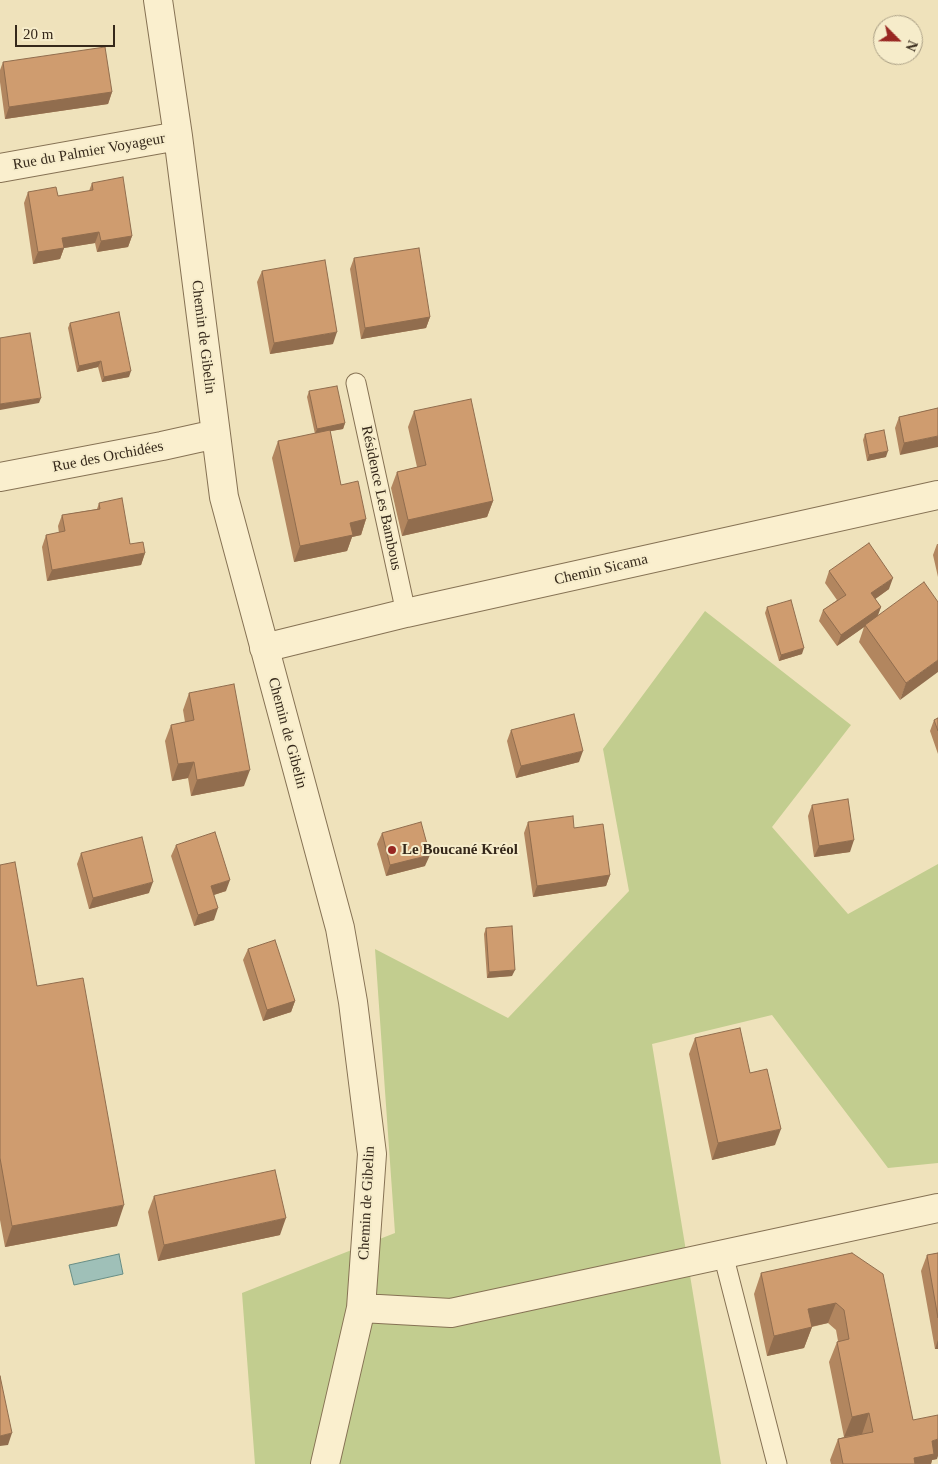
<!DOCTYPE html>
<meta charset="utf-8">
<style>
body{margin:0}
#map{position:relative;width:938px;height:1464px;overflow:hidden;background:#efe2bb;font-family:"Times New Roman",serif}
canvas{display:block}
.north{position:absolute;left:873px;top:15px;width:50px;height:50px;box-sizing:border-box;background:#f6ecca;border:1px solid #a99e84;border-radius:50%;rotate:113deg;font-size:14px;font-weight:700;line-height:20px;text-align:center;color:#35281a}
.north::after{content:'';display:block;margin:auto;width:18px;height:22px;background:#982722;clip-path:polygon(50% 0,100% 100%,50% 72%,0 100%)}
.scale{position:absolute;left:15px;top:25px;width:100px;height:22px;box-sizing:border-box;border:2px solid #35281a;border-top:0;padding-left:6px;font-size:15px;line-height:18px;white-space:nowrap;color:#35281a;-webkit-text-stroke:4px #f6ecca;paint-order:stroke}
</style>
<div id="map">
<canvas width="938" height="1464"></canvas>
<div class="north">N</div>
<div class="scale">20 m</div>
</div>
<script>
const c = document.querySelector('canvas').getContext('2d');
c.lineJoin = 'round';
function fillPath(path, color) { c.fillStyle = color; c.fill(path, 'evenodd'); }
const poly = rows => new Path2D(rows.map(r => 'M' + r).join(''));
function trace(path, color, width, dash) { c.strokeStyle = color; c.lineWidth = width; c.lineCap = dash ? 'butt' : 'round'; c.setLineDash(dash || []); c.stroke(path); }
function write(font, color, halo, rows, align = 'center') {
  c.font = font + ' "Times New Roman",serif'; c.lineWidth = 4; c.setLineDash([]); c.textBaseline = 'middle'; c.strokeStyle = halo; c.fillStyle = color; for (const [text, x, y, turn = 0] of rows) {
    c.save(); c.translate(x, y); c.rotate((+turn || 0) * Math.PI / 180); c.textAlign = isNaN(turn) ? turn : align; if (halo) c.strokeText(text, 0, 0); c.fillText(text, 0, 0); c.restore();
  }
}
fillPath(poly([
 [705,611,851,725,772,827,848,914,938,864,938,1163,888,1168,772,1015,652,1044,721,1464,255,1464,242,1293,395,1233,375,949,508,1018,629,891,603,749]
]), '#c2cd8f');
const water = poly([
 [119,1254,123,1274,74,1285,69,1265,119,1254]
]);
fillPath(water, '#9fc0b8');
trace(water, '#678d85', 1);
const service = poly([
 [356,383,406,613],
 [723,1254,777,1464]
]);
const minor = poly([
 [158,0,178,136,224,497,340,928,353,1002,372,1154,361,1308,325,1464],
 [0,168,178,136],
 [0,477,162,446,216,434],
 [264,648,406,613,938,495],
 [361,1308,451,1313,938,1208]
]);
trace(service, '#867254', 21);
trace(minor, '#867254', 30);
trace(service, '#faefce', 19);
trace(minor, '#faefce', 28);
fillPath(poly([
 [3,62,112,92,108,104,5,119,0,82,0,70],
 [92,183,132,236,128,247,97,252,95,243,64,248,60,259,33,264,24,203,28,192,58,196,89,191],
 [354,258,430,317,426,328,361,339,350,269],
 [262,271,333,344,270,354,257,282],
 [70,323,129,377,102,382,98,367,77,372,68,328],
 [309,391,345,423,343,429,330,431,341,485,366,519,361,535,352,537,347,551,294,562,272,458,278,441,315,434,307,397],
 [938,408,900,455,895,428,899,417],
 [414,411,493,501,487,517,402,536,391,488,397,472,417,467,408,427],
 [865,434,886,457,867,461,863,440],
 [99,503,130,544,145,553,141,565,47,581,42,547,46,535,59,533,58,526,62,515,97,509],
 [937,544,938,544,938,577,933,555],
 [829,571,889,589,875,599,881,607,877,616,938,602,900,700,859,642,864,627,837,646,819,621,823,610,837,600,825,583],
 [767,607,802,654,779,661,765,613],
 [189,693,244,786,191,796,188,778,172,781,165,741,171,725,185,722,183,710],
 [938,718,938,754,930,731,934,720],
 [511,730,579,762,516,778,507,741],
 [812,805,850,852,814,857,808,816],
 [528,822,574,828,610,875,606,886,533,897,524,833],
 [382,833,425,866,386,876,377,844],
 [176,845,226,891,214,895,214,920,194,926,171,856],
 [81,853,149,893,89,909,77,864],
 [0,865,37,986,117,1226,5,1247,0,1220],
 [486,928,512,976,487,978,484,934],
 [248,949,295,1001,291,1012,263,1021,243,960],
 [695,1038,750,1073,775,1145,712,1160,689,1054],
 [154,1196,280,1235,158,1261,148,1212],
 [852,1253,913,1420,937,1459,932,1460,931,1464,831,1464,830,1460,838,1439,844,1437,829,1362,837,1342,838,1341,836,1330,828,1323,812,1327,804,1348,767,1356,754,1294,761,1273],
 [938,1253,938,1349,935,1349,921,1271,927,1255]
]), '#b2865f');
fillPath(poly([
 [112,92,108,104,5,119,9,107],
 [99,232,95,243,64,248,60,259,33,264,38,252,62,238],
 [132,236,128,247,97,252,101,241],
 [430,317,426,328,361,339,365,328],
 [337,332,333,344,270,354,274,343],
 [101,361,98,367,77,372,79,366],
 [131,371,129,377,102,382,104,377],
 [41,398,39,403,0,410,0,404],
 [345,423,343,429,315,434,317,429],
 [938,436,938,447,900,455,904,443],
 [888,451,886,457,867,461,869,455],
 [493,501,487,517,402,536,408,520],
 [366,519,361,535,352,537,347,551,294,562,300,546,350,523],
 [145,553,141,565,47,581,52,570],
 [893,578,889,589,867,605,871,593],
 [881,607,877,618,837,646,841,635],
 [804,648,802,654,779,661,781,655],
 [938,660,938,672,900,700,906,683],
 [583,751,579,762,516,778,521,766],
 [194,762,188,778,172,781,178,764],
 [250,770,244,786,191,796,197,780],
 [854,840,850,852,814,857,819,846],
 [430,855,425,866,386,876,390,865],
 [610,875,606,886,533,897,537,886],
 [230,880,226,891,207,897,211,886],
 [153,882,149,893,89,909,93,898],
 [218,908,214,920,194,926,198,915],
 [515,970,512,976,487,978,489,972],
 [295,1001,291,1012,263,1021,267,1010],
 [781,1129,775,1145,712,1160,718,1143],
 [124,1205,117,1226,5,1247,12,1226],
 [286,1218,280,1235,158,1261,164,1245],
 [836,1303,828,1323,800,1329,808,1309],
 [812,1327,804,1348,767,1356,774,1336],
 [938,1340,938,1349,935,1349],
 [869,1413,862,1434,844,1437,852,1417],
 [12,1433,8,1445,0,1446,0,1436],
 [938,1439,938,1456,937,1459,932,1460,931,1464,912,1464,914,1458,932,1441]
]), '#916d4e');
const building = poly([
 [105,47,112,92,9,107,3,62,105,47],
 [123,177,132,236,101,241,99,232,62,238,64,248,38,252,28,192,56,187,58,196,93,190,92,183,123,177],
 [419,248,430,317,365,328,354,258,419,248],
 [325,260,337,332,274,343,262,271,325,260],
 [119,312,131,371,104,377,101,361,79,366,70,323,119,312],
 [30,333,41,398,0,404,0,338,30,333],
 [337,386,345,423,317,429,309,391,337,386],
 [471,399,493,501,408,520,397,472,426,465,414,411,471,399],
 [938,408,938,436,904,443,899,417,938,408],
 [330,430,341,485,358,481,366,519,350,523,353,535,300,546,278,441,330,430],
 [884,430,888,451,869,455,865,434,884,430],
 [122,498,130,544,143,542,145,553,52,570,46,535,65,531,62,515,100,509,99,503,122,498],
 [869,543,893,578,871,593,881,607,841,635,823,610,846,595,829,571,869,543],
 [924,582,938,602,938,660,906,683,865,625,924,582],
 [791,600,804,648,781,655,767,607,791,600],
 [234,684,250,770,197,780,194,762,178,764,171,725,194,720,189,693,234,684],
 [574,714,583,751,521,766,511,730,574,714],
 [938,718,938,731,934,720,938,718],
 [848,799,854,840,819,846,812,805,848,799],
 [573,816,574,828,603,824,610,875,537,886,528,822,573,816],
 [421,822,430,855,390,865,382,833,421,822],
 [215,832,230,880,211,886,218,908,198,915,176,845,215,832],
 [142,837,153,882,93,898,81,853,142,837],
 [15,862,37,986,83,978,124,1205,12,1226,0,1158,0,865,15,862],
 [512,926,515,970,489,972,486,928,512,926],
 [275,940,295,1001,267,1010,248,949,275,940],
 [740,1028,750,1073,767,1069,781,1129,718,1143,695,1038,740,1028],
 [275,1170,286,1218,164,1245,154,1196,275,1170],
 [852,1253,883,1274,913,1420,938,1415,938,1439,932,1441,934,1454,914,1458,915,1464,843,1464,838,1439,873,1432,869,1413,852,1417,837,1342,849,1339,844,1310,836,1303,808,1309,812,1327,774,1336,761,1273,852,1253],
 [938,1253,938,1318,927,1255,938,1253],
 [0,1376,12,1433,0,1436,0,1376]
]);
fillPath(building, '#cf9c6f');
trace(building, '#916d4e', 1);
for (const [x, y, r, color] of [
 [392,850,5,"#982722"]
]) { const dot = new Path2D(); dot.arc(x, y, r, 0, 2 * Math.PI); c.fillStyle = color; c.fill(dot); trace(dot, '#f6ecca', 2); }
write('15px', '#35281a', '#f6ecca', [
 ["Rue du Palmier Voyageur",89,152,-10],
 ["Chemin de Gibelin",203,337,83],
 ["Rue des Orchidées",108,457,-11],
 ["Résidence Les Bambous",381,498,78],
 ["Chemin Sicama",601,570,-13],
 ["Chemin de Gibelin",287,733,75],
 ["Chemin de Gibelin",367,1203,-87]
]);
write('bold 15px', '#35281a', '#f6ecca', [
 ["Le Boucané Kréol",402,850]
], 'left');
</script>
